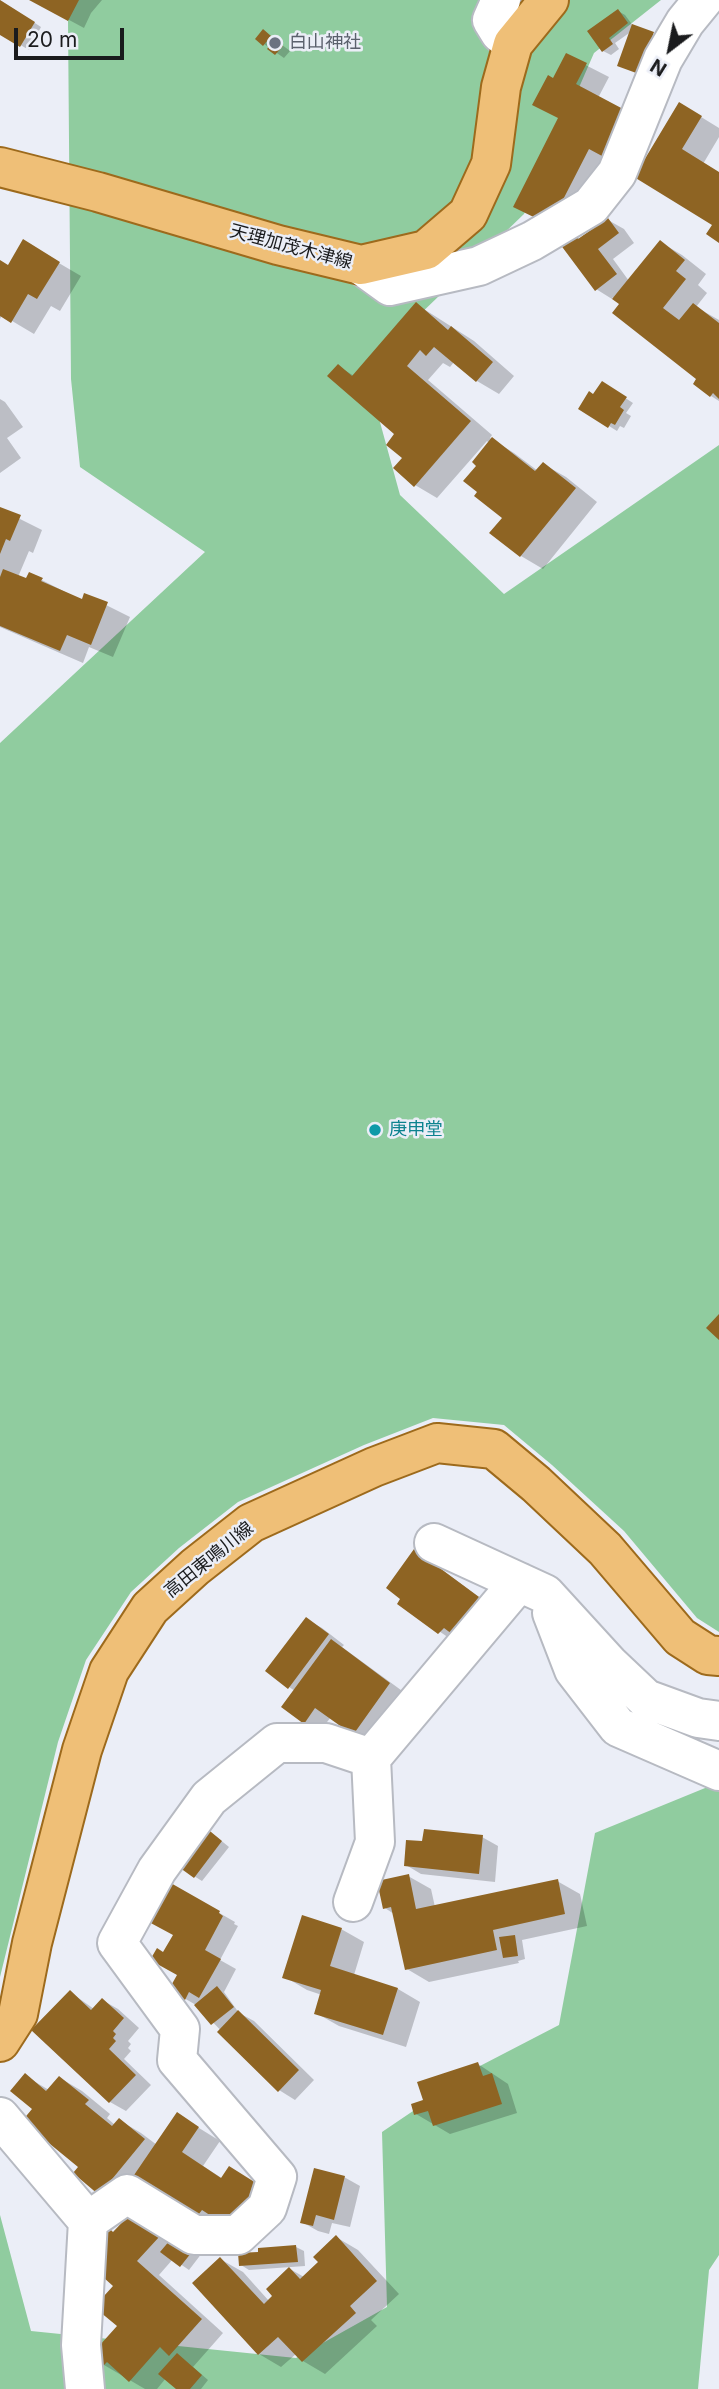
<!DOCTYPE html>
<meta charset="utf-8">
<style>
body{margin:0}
#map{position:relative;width:719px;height:2389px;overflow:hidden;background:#ebeef7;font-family:Inter,sans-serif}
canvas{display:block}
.north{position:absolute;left:635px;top:14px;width:70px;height:70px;-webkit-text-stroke:5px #ebeef7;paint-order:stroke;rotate:212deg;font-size:19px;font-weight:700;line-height:28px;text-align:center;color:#1a1b1d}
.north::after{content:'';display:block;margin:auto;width:24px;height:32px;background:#1a1b1d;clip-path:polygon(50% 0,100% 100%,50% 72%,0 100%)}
.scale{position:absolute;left:14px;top:28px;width:110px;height:32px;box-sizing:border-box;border:4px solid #1a1b1d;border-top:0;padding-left:9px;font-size:21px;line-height:24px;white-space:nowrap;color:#1a1b1d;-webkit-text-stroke:5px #ebeef7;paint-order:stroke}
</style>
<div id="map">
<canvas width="719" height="2389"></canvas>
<div class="north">N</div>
<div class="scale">20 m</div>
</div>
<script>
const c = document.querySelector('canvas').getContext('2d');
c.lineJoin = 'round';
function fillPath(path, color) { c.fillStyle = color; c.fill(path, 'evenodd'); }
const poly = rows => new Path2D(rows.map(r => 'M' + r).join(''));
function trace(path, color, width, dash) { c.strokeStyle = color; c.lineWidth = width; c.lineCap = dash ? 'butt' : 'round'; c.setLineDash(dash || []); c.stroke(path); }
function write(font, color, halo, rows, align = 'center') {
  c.font = font + ' Inter,"Noto Sans JP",sans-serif'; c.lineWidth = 5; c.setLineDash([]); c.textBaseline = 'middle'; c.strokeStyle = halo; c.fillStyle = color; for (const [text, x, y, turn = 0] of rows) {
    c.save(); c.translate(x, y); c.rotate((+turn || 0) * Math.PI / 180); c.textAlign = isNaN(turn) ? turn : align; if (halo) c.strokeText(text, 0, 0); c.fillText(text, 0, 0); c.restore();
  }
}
fillPath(poly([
 [50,0,661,0,594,53,524,214,412,322,375,404,400,495,504,594,719,445,719,1632,697,1618,624,1531,552,1465,504,1425,433,1418,364,1445,238,1502,179,1548,131,1592,86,1660,58,1742,0,1977,0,743,205,552,80,467,71,379,68,21],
 [710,1786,719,1789,719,2255,709,2270,698,2389,0,2389,0,2215,31,2331,296,2358,387,2307,382,2132,478,2067,559,2025,595,1833]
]), '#90cc9f');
fillPath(poly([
 [0,0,41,27,29,50,0,33],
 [32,0,102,0,91,13,84,28],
 [618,11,625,15,634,27,661,38,648,75,632,31,615,43,619,49,611,55,603,51],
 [264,31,290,51,284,58,264,44],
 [566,55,609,77,598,98,625,112,574,235,581,239,608,220,624,229,634,243,613,259,629,281,660,242,682,255,706,274,698,285,707,293,696,307,719,320,719,401,711,396,699,379,621,304,613,297,612,299,596,289,563,244,538,219,560,119,554,80],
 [680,104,719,128,719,137,703,164,719,174,719,241,714,224,636,177],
 [23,242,81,276,60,311,51,306,34,334,2,315,0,319,0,261,8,266],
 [416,304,474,341,514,376,499,394,477,381,454,362,450,367,443,363,428,380,492,435,490,438,514,453,538,471,543,464,566,477,597,502,543,569,521,556,492,533,504,518,479,492,478,465,489,443,487,441,437,498,415,485,397,434,338,366,354,376],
 [610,388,633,403,626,413,631,416,624,428,620,426,617,431,580,408,594,396],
 [0,399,5,402,23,427,7,438,21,458,0,473],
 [0,509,42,530,33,553,29,551,18,577,27,581,30,574,83,601,86,595,130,617,113,657,89,647,83,663,0,627],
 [430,1561,494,1608,455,1642,399,1604],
 [306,1619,322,1628,344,1645,342,1647,405,1693,369,1742,331,1717,320,1731,305,1722,295,1691,289,1687],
 [213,1834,229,1847,202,1881,194,1876],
 [482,1837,498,1846,495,1882,421,1874,406,1865,424,1843],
 [408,1876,431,1889,435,1907,557,1881,580,1894,587,1926,522,1940,525,1959,518,1961,519,1963,429,1982,407,1969,394,1914,385,1908],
 [169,1884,235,1922,234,1924,238,1926,220,1960,236,1969,224,1992,239,2013,254,2021,314,2080,295,2100,279,2090,196,2005,170,1990,179,1974,164,1954,175,1935],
 [341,1929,364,1942,354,1975,398,1989,420,2002,406,2047,339,2026,316,2013,322,1995,307,1990,285,1977],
 [70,1992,94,2009,102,2000,118,2009,139,2028,128,2041,131,2044,128,2048,131,2051,124,2059,151,2085,126,2111,110,2102,34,2030],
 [478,2064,508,2084,517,2113,450,2134,416,2114,425,2101],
 [25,2076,49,2090,60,2078,82,2091,110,2114,107,2118,115,2125,119,2120,141,2133,157,2145,178,2115,220,2141,203,2166,223,2179,252,2232,122,2207,81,2167,34,2109],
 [344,2177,360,2186,350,2227,332,2223,329,2234,318,2231,302,2222],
 [133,2214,202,2253,189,2270,173,2259,159,2275,223,2333,193,2367,208,2380,201,2389,179,2389,166,2378,157,2389,145,2389,104,2365,93,2355,119,2326,110,2254,115,2234],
 [336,2237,358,2250,399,2294,371,2320,377,2326,325,2374,303,2361,296,2354,281,2367,259,2354,220,2259,243,2272,269,2301,290,2269,304,2277,320,2262],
 [296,2247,304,2251,305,2266,249,2270,241,2265]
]), '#0003');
fillPath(poly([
 [0,0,35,22,20,47,0,35],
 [29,0,79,0,68,21],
 [618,9,628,23,609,38,613,44,602,52,587,31],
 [632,24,654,32,639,74,617,66],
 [263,29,271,36,263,46,255,39],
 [275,39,283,46,275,55,267,49],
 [566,53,587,63,576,84,625,110,602,156,589,149,550,225,513,207,558,118,532,105,548,75,553,78],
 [679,102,702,116,682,149,719,172,719,243,706,234,712,225,634,177],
 [608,218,619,233,598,249,617,274,595,291,560,244,574,233,578,239],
 [23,239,60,262,37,299,28,294,11,323,0,316,0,260,8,265],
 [660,240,685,260,676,271,686,279,663,308,679,320,693,303,719,323,719,399,713,393,710,397,693,384,696,379,612,313,619,304,612,299],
 [416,302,448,330,451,326,493,362,476,382,434,347,426,356,420,350,407,366,471,421,414,487,393,468,402,458,386,445,394,434,327,376,338,364,352,376],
 [602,381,627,397,620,407,624,410,615,425,611,423,608,428,578,409,589,391,593,394],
 [492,437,535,471,543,462,576,488,520,557,489,533,502,518,474,496,477,492,463,481,476,466,472,462],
 [0,507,21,515,10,541,6,539,0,554],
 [3,569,26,578,29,572,43,578,41,581,82,599,84,593,108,602,91,645,67,635,60,651,0,626,0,577],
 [719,1314,719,1340,706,1328],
 [414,1549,479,1597,452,1634,444,1628,438,1634,397,1604,400,1599,386,1588],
 [306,1617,329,1634,288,1689,265,1671],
 [331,1639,390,1683,353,1735,315,1708,304,1724,281,1707],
 [205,1827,222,1841,194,1878,176,1865],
 [424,1829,483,1835,479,1874,404,1866,406,1840,422,1841],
 [409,1874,416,1909,558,1879,565,1914,493,1930,497,1950,405,1970,391,1907,383,1909,377,1881],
 [169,1882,220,1911,219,1913,223,1916,205,1950,221,1959,199,1998,189,1992,185,2000,168,1991,177,1975,150,1960,157,1948,163,1952,173,1935,147,1921],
 [302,1915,342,1928,330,1966,398,1988,383,2035,314,2014,321,1990,282,1978],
 [515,1935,518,1956,503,1958,499,1937],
 [217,1986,234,2007,211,2025,194,2005],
 [70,1990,91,2010,102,1998,124,2018,113,2031,116,2034,113,2038,116,2041,109,2049,136,2075,109,2103,31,2030],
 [238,2010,299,2070,278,2092,217,2032],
 [478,2062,483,2076,492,2073,502,2104,433,2126,428,2111,414,2115,411,2104,423,2100,417,2082],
 [25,2073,46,2091,59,2076,89,2100,85,2104,112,2126,119,2118,145,2139,99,2195,73,2173,78,2167,22,2121,32,2109,10,2091],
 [177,2112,199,2127,182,2152,221,2178,229,2166,264,2188,225,2225,202,2210,195,2219,132,2178],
 [314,2168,345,2176,334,2220,316,2215,313,2226,300,2223],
 [132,2212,160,2236,137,2261,202,2319,169,2356,160,2347,129,2382,107,2362,103,2366,91,2355,117,2326,94,2307,113,2286,94,2269,107,2255,96,2245,110,2229,113,2232],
 [176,2233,195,2248,180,2267,160,2252],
 [336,2235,377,2281,350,2306,356,2313,302,2362,278,2337,258,2355,192,2283,220,2257,264,2304,272,2296,266,2289,289,2267,300,2279,318,2262,313,2257],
 [296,2245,298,2262,239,2266,238,2253,258,2252,258,2248],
 [177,2353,202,2375,190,2389,176,2389,158,2374]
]), '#8e6423');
const minor = poly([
 [501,0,492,20,500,33,513,44],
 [361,265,390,286,479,266,532,241,591,206,617,173,663,59,685,22,703,0],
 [434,1543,545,1594,609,1664,646,1699,698,1718,719,1721],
 [552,1613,574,1670,618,1727,719,1771],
 [353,1902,375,1842,371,1758],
 [0,2117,88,2221,81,2345,85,2389],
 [88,2221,127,2194,194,2235,238,2235,267,2208,277,2177,177,2060,180,2029,117,1943,157,1870,209,1798,277,1743,326,1743,371,1758,519,1582]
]);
const major = poly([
 [0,167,98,192,278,245,361,265,426,250,468,214,491,164,501,87,513,44,549,0],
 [0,2042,18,2014,32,1943,82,1750,109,1671,150,1608,195,1567,251,1523,374,1467,437,1443,494,1449,536,1484,605,1549,680,1637,708,1655,719,1656]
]);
trace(minor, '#b7bac2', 42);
trace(major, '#9d6a1c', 42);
trace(minor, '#fff', 38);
trace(major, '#efbf77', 38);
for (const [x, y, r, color] of [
 [275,43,7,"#6b7280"],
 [375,1130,7,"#0f9aa8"]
]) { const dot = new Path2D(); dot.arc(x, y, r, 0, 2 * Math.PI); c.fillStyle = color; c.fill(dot); trace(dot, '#ebeef7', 2.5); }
write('18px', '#5b616d', '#ebeef7', [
 ["白山神社",289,43]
], 'left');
write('18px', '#1a1b1d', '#ebeef7', [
 ["天理加茂木津線",291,247,15],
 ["高田東鳴川線",209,1560,-39]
]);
write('18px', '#0d838f', '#ebeef7', [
 ["庚申堂",389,1130]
], 'left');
</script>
